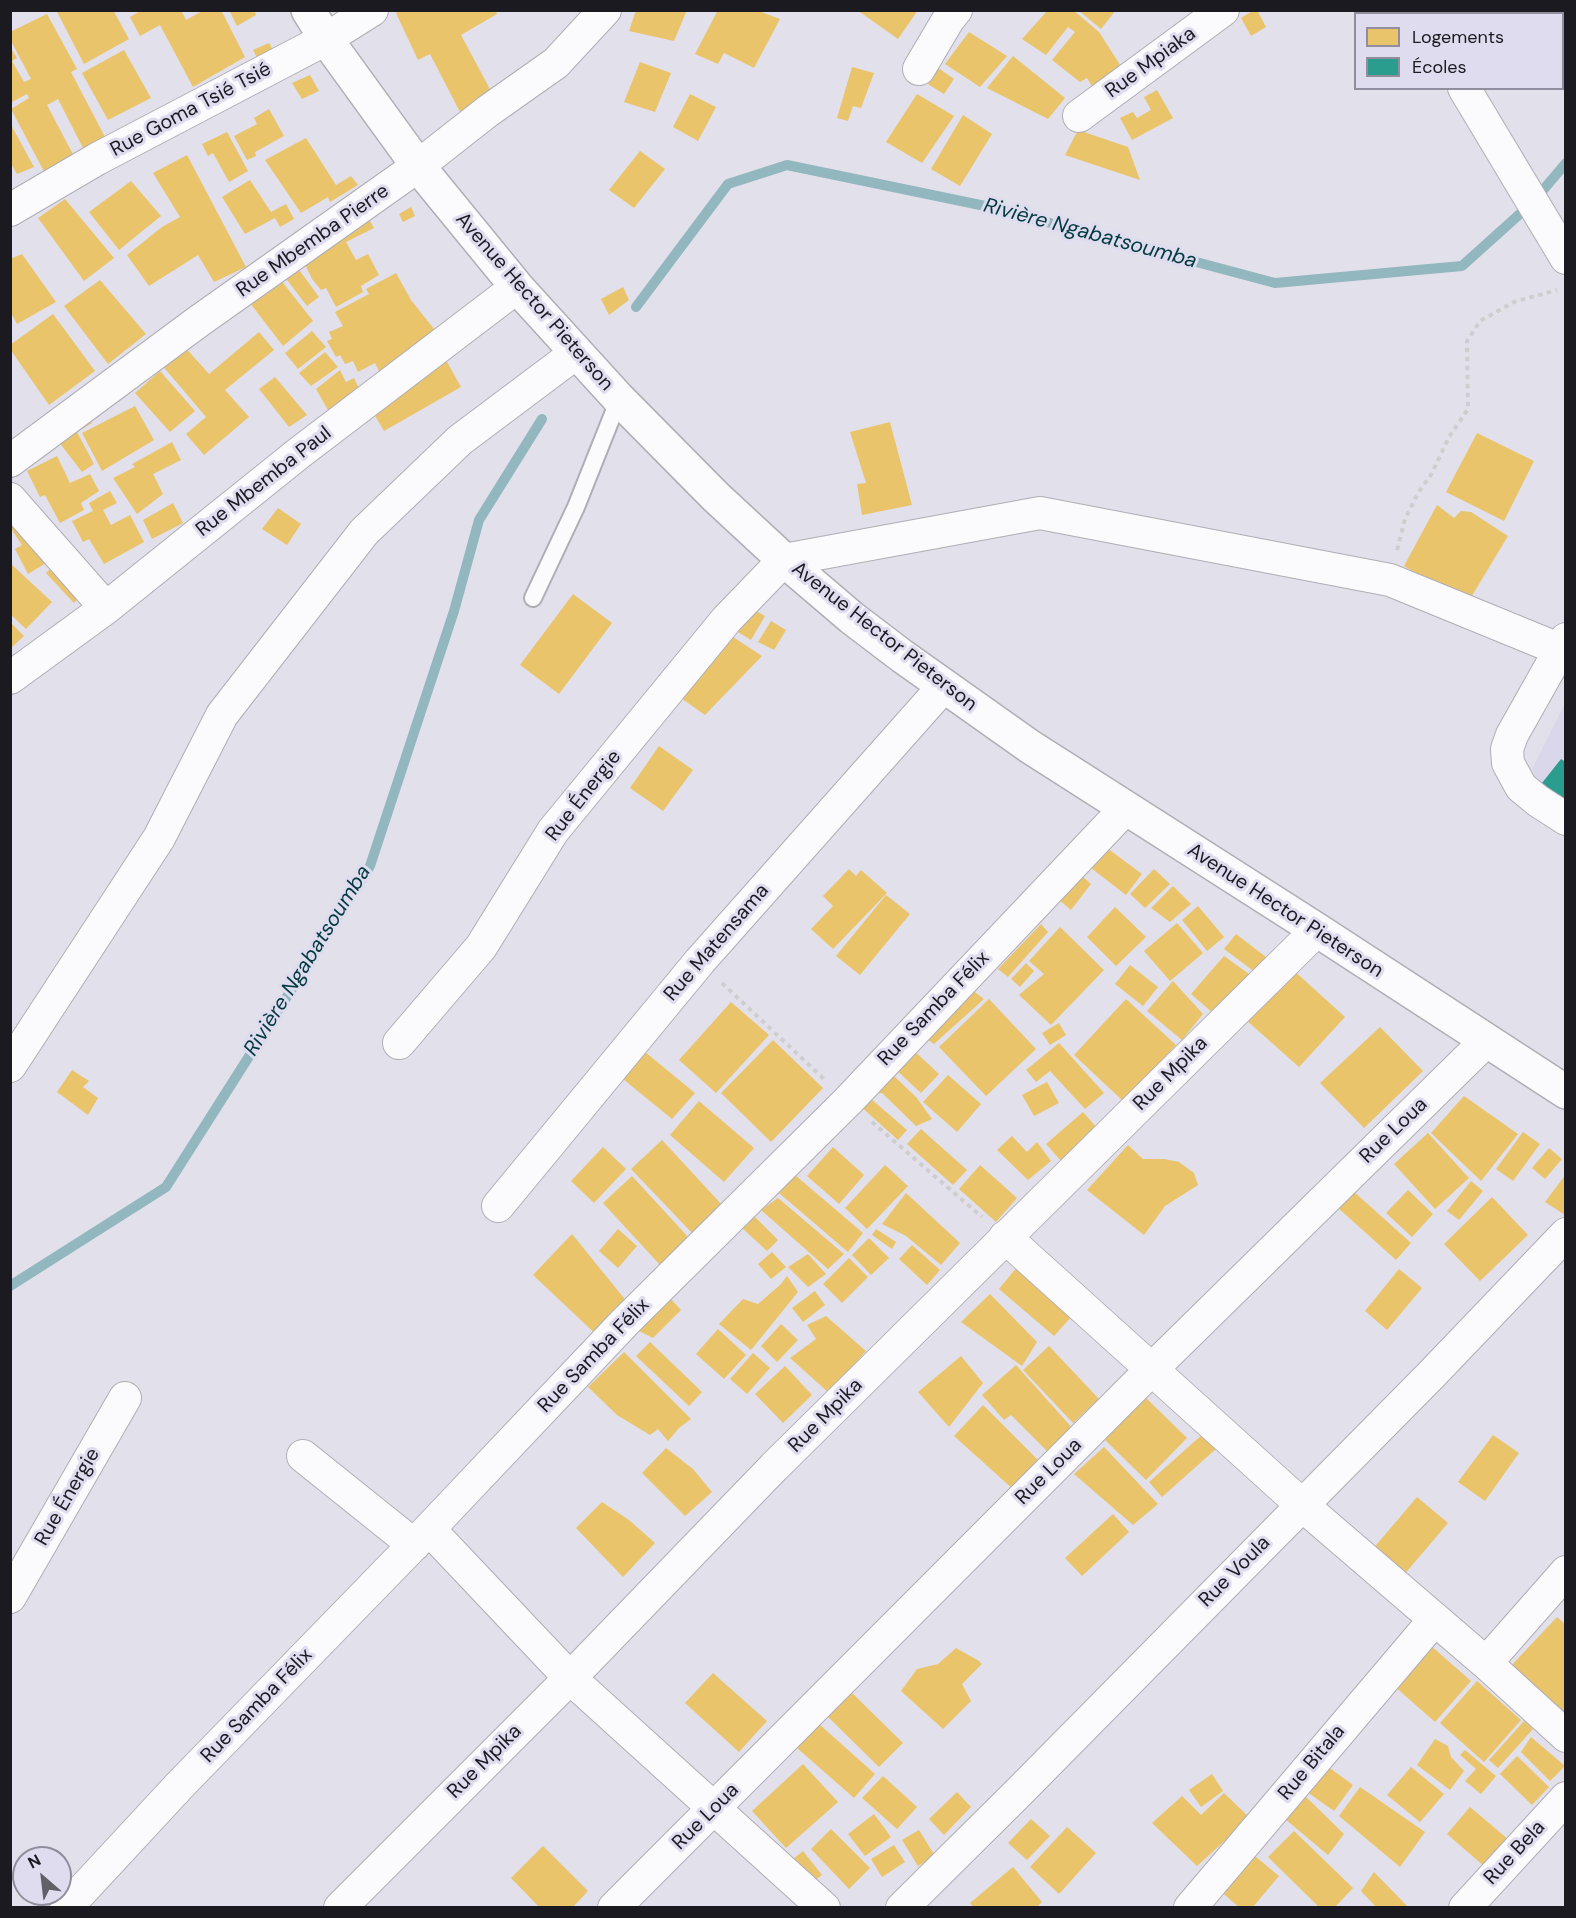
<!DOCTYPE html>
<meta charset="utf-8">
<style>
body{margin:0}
#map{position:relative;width:1576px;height:1918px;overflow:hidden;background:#e2e0ea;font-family:"DM Sans",sans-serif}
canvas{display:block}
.frame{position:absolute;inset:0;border:12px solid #1b1a21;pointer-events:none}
.legend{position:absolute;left:1354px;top:12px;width:210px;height:78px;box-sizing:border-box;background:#dedcee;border:2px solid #908e9c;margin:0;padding:8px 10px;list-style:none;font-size:18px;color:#1b1a21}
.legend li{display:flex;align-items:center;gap:12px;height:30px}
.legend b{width:30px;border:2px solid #908e9c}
.north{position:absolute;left:12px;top:1846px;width:60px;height:60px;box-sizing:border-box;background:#dedcee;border:2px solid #908e9c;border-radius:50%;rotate:332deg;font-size:16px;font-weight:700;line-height:24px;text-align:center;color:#1b1a21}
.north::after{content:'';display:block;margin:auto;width:21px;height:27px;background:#615f67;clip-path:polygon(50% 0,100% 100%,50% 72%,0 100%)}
</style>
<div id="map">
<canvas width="1576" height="1918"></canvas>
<div class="frame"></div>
<ul class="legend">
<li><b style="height:16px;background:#e9c46a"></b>Logements</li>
<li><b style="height:16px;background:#2a9d8f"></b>Écoles</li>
</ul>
<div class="north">N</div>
</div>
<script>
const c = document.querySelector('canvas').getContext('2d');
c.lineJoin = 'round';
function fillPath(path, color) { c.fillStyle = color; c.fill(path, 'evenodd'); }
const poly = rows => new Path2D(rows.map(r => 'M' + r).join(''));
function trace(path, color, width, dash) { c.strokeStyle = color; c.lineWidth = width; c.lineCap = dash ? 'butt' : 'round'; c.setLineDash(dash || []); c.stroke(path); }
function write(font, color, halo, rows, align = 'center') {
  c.font = font + ' "DM Sans",sans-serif'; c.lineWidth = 6; c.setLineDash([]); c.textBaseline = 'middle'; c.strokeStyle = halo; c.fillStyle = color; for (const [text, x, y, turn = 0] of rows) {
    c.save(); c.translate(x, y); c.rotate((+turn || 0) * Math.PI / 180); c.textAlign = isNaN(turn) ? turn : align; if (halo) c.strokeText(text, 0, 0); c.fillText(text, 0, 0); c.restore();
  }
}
fillPath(poly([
 [1565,703,1565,806,1540,790,1532,769]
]), '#d9d7e9');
fillPath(poly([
 [56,10,113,10,129,39,84,64],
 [142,10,181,10,186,20,204,10,221,10,245,57,193,87,160,25,140,36,130,17],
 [229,10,254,10,256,15,237,26],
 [401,10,495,10,497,14,461,35,492,93,460,112,430,54,418,60,396,13],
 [636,10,687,10,674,41,629,31],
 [718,10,756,10,780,19,754,68,724,53,718,64,695,54],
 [857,10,918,10,898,39],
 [1048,10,1073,10,1099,32,1124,71,1096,93,1087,78,1080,82,1052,60,1075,32,1068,27,1046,55,1022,39],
 [1078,10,1116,10,1101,29],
 [1254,10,1257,10,1266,27,1251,36,1241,18],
 [47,14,77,69,71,72,106,139,84,150,58,99,47,105,76,160,47,177,11,109,29,98,27,94,10,103,10,47,17,58,12,61,24,82,31,79,10,39,10,32],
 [969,32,1007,56,980,87,945,64],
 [269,43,276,55,260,63,253,50],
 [124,50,151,98,108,120,82,73],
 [1013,56,1065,98,1048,119,987,88],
 [640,62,671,73,655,112,624,102],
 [934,65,954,79,944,94,923,81],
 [852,67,874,73,861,108,853,106,848,121,837,118],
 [310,75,319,91,302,99,292,83],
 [1157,90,1173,118,1132,140,1120,118,1133,112,1137,118,1151,110,1144,97],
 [690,94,716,107,698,141,673,127],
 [917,94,954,116,922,163,886,142],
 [269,109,284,136,255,152,256,156,247,160,234,136,257,124,254,118],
 [963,115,992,134,960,186,931,169],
 [10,123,34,167,17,174,10,162],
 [1078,130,1128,147,1140,180,1065,155],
 [227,132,248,171,229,182,213,153,208,156,202,144],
 [306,138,336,185,351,176,358,185,330,202,328,197,301,213,265,160],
 [640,151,665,169,634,208,609,190],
 [187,155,246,267,214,282,198,255,149,286,127,255,162,227,180,217,153,173],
 [250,180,271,212,286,204,294,219,280,227,275,218,245,234,222,197],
 [131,181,161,216,119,250,89,212],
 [65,199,114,258,84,281,38,218],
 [411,207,415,216,403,222,399,214],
 [366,214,374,228,346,242,356,260,368,254,379,275,361,286,363,292,336,307,326,288,321,290,312,279,301,256],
 [22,254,56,302,17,324,10,311,10,259],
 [297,267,319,297,307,306,284,276],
 [396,273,411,300,438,334,383,379,375,363,358,372,353,361,345,364,340,355,336,357,327,341,332,339,329,332,343,326,335,312,369,294,366,289],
 [280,279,313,321,283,346,250,303],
 [100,280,146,334,108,364,64,306],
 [623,287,629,300,609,315,601,299],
 [53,314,95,371,49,405,10,349,10,345],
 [312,331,326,347,298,369,285,353],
 [259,332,274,350,225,390,249,417,204,455,186,434,206,417,161,364,183,345,209,374],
 [325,352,338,367,311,386,299,373],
 [446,360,461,387,384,431,367,402],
 [340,370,346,382,354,378,361,392,328,410,316,389],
 [160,371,195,411,170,432,135,393],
 [275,377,307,415,289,427,259,389],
 [135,406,154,440,102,471,82,433],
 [86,416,92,423,77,432,94,464,82,472,58,441],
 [890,422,912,505,862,515,857,484,866,483,850,432],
 [1477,433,1534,461,1504,521,1446,492],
 [172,442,181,460,153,474,163,494,137,514,113,478,135,467,132,464],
 [57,456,70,483,90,474,99,491,81,503,84,510,60,523,45,495,40,497,27,471],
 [110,491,117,503,103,510,111,525,130,515,144,542,104,564,89,539,83,542,72,521,93,511,89,503],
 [10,502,51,560,28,574,15,549,22,545,10,527],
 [173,503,183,523,152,539,143,520],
 [1437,505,1454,518,1461,511,1471,512,1508,536,1467,604,1404,566],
 [278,508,301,524,287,545,262,529],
 [57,562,86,591,74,603,46,573],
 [10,563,52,602,26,629,10,614],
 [573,594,612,623,559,694,520,665],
 [747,606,765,616,751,640,733,629],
 [771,621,786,630,774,650,758,642],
 [10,622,24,636,10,649],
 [730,635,762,656,705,715,678,696],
 [659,746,693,770,663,811,630,788],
 [1107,848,1142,874,1126,895,1091,868],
 [849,869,856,876,861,870,887,893,833,949,811,929,833,906,823,896],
 [1154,869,1170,884,1145,908,1130,894],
 [1081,875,1091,884,1071,910,1058,899],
 [1173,886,1191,904,1170,922,1151,908],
 [886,895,910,914,860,975,836,956],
 [1198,906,1224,937,1207,951,1182,920],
 [1115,907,1146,937,1116,966,1087,937],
 [1177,923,1203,953,1170,981,1144,951],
 [1041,924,1048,932,1008,977,998,969],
 [1060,927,1104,970,1051,1025,1019,995,1044,974,1029,961],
 [1236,934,1266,957,1255,972,1224,949],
 [1224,956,1256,979,1221,1020,1191,994],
 [1026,963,1034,971,1020,987,1011,979],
 [1130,965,1158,987,1143,1006,1115,984],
 [1291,968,1345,1017,1299,1067,1245,1019],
 [1173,981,1203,1014,1182,1040,1147,1011],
 [964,984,984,999,934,1044,918,1033],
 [989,999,1036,1049,986,1096,939,1047],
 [1126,999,1176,1045,1123,1101,1074,1055],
 [731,1002,769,1035,716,1093,679,1060],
 [1059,1023,1066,1035,1050,1045,1042,1033],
 [1380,1027,1423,1071,1364,1128,1320,1083],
 [773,1040,823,1088,771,1142,721,1093],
 [1059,1043,1104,1093,1085,1109,1050,1071,1036,1082,1026,1070],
 [910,1047,939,1074,921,1093,892,1066],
 [645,1052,695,1093,672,1119,623,1079],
 [72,1070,89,1081,83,1087,98,1098,88,1115,57,1092],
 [893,1075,916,1097,932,1119,916,1126,882,1093,871,1094],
 [948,1075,981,1104,957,1132,923,1102],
 [1047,1082,1059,1103,1034,1116,1022,1095],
 [1464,1096,1518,1134,1481,1181,1431,1133],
 [870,1098,907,1130,898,1140,858,1104],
 [699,1101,754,1148,724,1182,670,1135],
 [1083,1112,1099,1130,1062,1162,1046,1144],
 [921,1129,967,1170,953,1185,907,1144],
 [1523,1132,1540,1144,1513,1181,1496,1169],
 [1428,1133,1469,1178,1435,1209,1394,1164],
 [1012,1136,1027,1152,1037,1142,1051,1161,1028,1180,997,1150],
 [662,1140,723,1206,693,1234,631,1169],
 [1128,1145,1143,1159,1164,1159,1179,1162,1194,1173,1198,1185,1165,1206,1144,1235,1087,1190],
 [603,1147,626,1169,594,1203,571,1181],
 [833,1147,864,1175,839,1204,807,1176],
 [1549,1148,1562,1159,1545,1179,1532,1168],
 [885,1165,908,1186,867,1229,845,1208],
 [980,1165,1017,1198,996,1222,959,1189],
 [1566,1174,1566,1214,1565,1215,1545,1202],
 [795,1175,863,1233,848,1252,779,1193],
 [632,1176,689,1238,660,1265,603,1203],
 [1471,1181,1483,1191,1459,1220,1447,1211],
 [1352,1190,1411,1243,1396,1260,1337,1207],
 [1408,1190,1433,1214,1412,1237,1386,1213],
 [906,1193,960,1243,941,1265,906,1236,882,1224],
 [1492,1197,1528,1235,1480,1281,1444,1244],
 [778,1198,844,1254,828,1269,761,1210],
 [752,1214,778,1240,767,1251,740,1226],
 [618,1229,637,1246,618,1268,599,1251],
 [876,1229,896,1242,892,1249,872,1235],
 [572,1234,632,1308,602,1340,533,1275],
 [869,1238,889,1258,871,1275,852,1255],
 [912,1245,940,1270,927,1285,899,1259],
 [772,1252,786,1267,771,1279,758,1264],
 [808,1254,826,1274,808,1287,788,1267],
 [849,1258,868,1277,842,1303,823,1284],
 [1017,1267,1073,1315,1054,1336,999,1289],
 [1399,1269,1422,1288,1387,1330,1365,1311],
 [787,1276,798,1292,751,1350,719,1324,743,1299,758,1304,780,1285],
 [815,1291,825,1305,803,1322,792,1308],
 [990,1294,1037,1342,1022,1366,961,1322],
 [668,1296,681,1310,653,1338,637,1330],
 [826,1316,866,1351,829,1393,790,1358,816,1339,807,1325],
 [781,1324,798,1340,777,1362,761,1346],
 [718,1329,746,1355,724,1379,696,1354],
 [650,1342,702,1392,689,1406,636,1356],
 [1049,1346,1099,1399,1073,1423,1023,1370],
 [624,1352,691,1419,679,1428,668,1441,658,1429,650,1435,617,1415,588,1387],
 [753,1353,770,1368,747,1394,730,1379],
 [961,1356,983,1383,949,1427,918,1392],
 [1016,1365,1074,1430,1047,1451,1011,1415,1004,1420,982,1395],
 [785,1366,812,1395,783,1423,755,1394],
 [1144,1396,1187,1438,1146,1480,1103,1438],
 [983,1405,1040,1462,1015,1491,954,1436],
 [1204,1433,1217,1448,1162,1497,1149,1482],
 [1493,1435,1519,1453,1485,1501,1458,1482],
 [1104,1447,1158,1504,1133,1525,1074,1474],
 [666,1448,693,1469,712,1492,685,1516,642,1473],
 [1417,1497,1448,1523,1403,1576,1372,1550],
 [602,1502,629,1520,655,1543,623,1577,576,1528],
 [1113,1514,1129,1532,1082,1576,1065,1558],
 [1557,1617,1566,1625,1566,1713,1561,1717,1509,1668],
 [1430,1645,1471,1681,1435,1722,1393,1685],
 [956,1648,979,1661,982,1664,962,1684,971,1701,943,1729,901,1691,917,1669,938,1664],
 [713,1673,767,1721,739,1752,685,1703],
 [1477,1681,1521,1720,1484,1762,1440,1723],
 [850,1691,903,1743,879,1767,826,1715],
 [1524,1721,1533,1729,1498,1768,1489,1760],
 [819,1724,875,1774,854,1798,797,1748],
 [1531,1737,1565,1766,1550,1781,1521,1752],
 [1435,1739,1448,1746,1451,1757,1464,1771,1450,1790,1417,1765],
 [1465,1750,1496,1776,1481,1794,1465,1781,1476,1769,1460,1755],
 [1517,1756,1549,1787,1532,1805,1500,1774],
 [1323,1763,1353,1785,1334,1811,1303,1789],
 [803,1764,838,1802,786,1848,752,1811],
 [1411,1767,1444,1794,1420,1822,1387,1795],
 [1212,1774,1223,1791,1201,1807,1189,1790],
 [883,1776,917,1807,897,1829,862,1798],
 [1360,1787,1425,1832,1400,1867,1339,1816],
 [957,1792,971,1807,944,1835,929,1819],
 [1224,1793,1250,1818,1197,1866,1152,1823,1182,1796,1201,1815],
 [1303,1794,1344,1834,1328,1855,1279,1814],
 [1470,1807,1509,1840,1485,1867,1447,1834],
 [874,1814,891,1837,865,1856,848,1834],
 [1031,1819,1050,1836,1027,1860,1008,1843],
 [1067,1827,1096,1853,1059,1894,1030,1867],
 [831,1829,870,1868,849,1889,811,1849],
 [919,1830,935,1856,918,1866,902,1840],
 [1294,1831,1353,1888,1334,1908,1320,1908,1268,1857],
 [894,1845,905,1862,882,1877,871,1859],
 [543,1846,588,1891,572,1908,540,1908,511,1878],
 [803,1851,822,1875,806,1887,788,1863],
 [1250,1852,1279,1876,1252,1908,1240,1908,1218,1889],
 [1013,1867,1042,1902,1036,1908,974,1908,970,1903],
 [1374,1872,1409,1908,1377,1908,1361,1891]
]), '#e9c46a');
fillPath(poly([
 [1561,759,1566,762,1566,801,1542,783]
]), '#2a9d8f');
trace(poly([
 [636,307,728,184,787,165,990,207,1275,283,1462,266,1532,203,1566,163],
 [10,1286,166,1187,370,866,454,611,479,520,542,419]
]), '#92b7bf', 10);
const lane = poly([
 [533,598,576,507,619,399]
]);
const street = poly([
 [1411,10,1413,14],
 [1526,14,1530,10],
 [919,69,948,20,956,10],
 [1464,88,1566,258],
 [1079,116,1223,10],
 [10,210,97,159,326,39,372,10],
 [10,461,199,321,418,166,488,111,556,63,605,10],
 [10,499,106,608],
 [1566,639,1512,735,1507,749,1508,763,1521,787,1538,801,1566,819],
 [10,678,106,608,299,453,517,287],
 [399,1043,481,947,553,831,727,619,784,560,1040,513,1390,580,1561,650],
 [10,1066,159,838,222,715,364,532,460,440,576,353],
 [498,1206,700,961,944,686],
 [1005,1237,1302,1505,1486,1663,1566,1736],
 [303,1456,414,1545],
 [429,1529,570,1678,824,1908],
 [10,1597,125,1398],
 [1486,1663,1566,1572],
 [66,1908,180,1785,429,1529,625,1322,848,1101,1125,809],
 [340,1908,570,1678,774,1467,1317,930],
 [614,1908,1151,1370,1486,1041],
 [902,1908,1019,1792,1432,1374,1566,1234],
 [1190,1908,1435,1619],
 [1465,1908,1566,1798]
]);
const secondary = poly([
 [308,10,326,39,418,166,517,287,619,399,716,497,784,560,852,618,902,656,1029,746,1317,930,1566,1092]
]);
trace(lane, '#afaeb6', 20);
trace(street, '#afaeb6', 34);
trace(secondary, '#afaeb6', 36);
trace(poly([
 [1397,550,1405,519,1418,493,1431,475,1449,437,1468,409,1467,341,1480,321,1514,302,1557,290],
 [722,983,824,1079],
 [872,1122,982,1217]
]), '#ceced0', 4, [4.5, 4.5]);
trace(lane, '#fbfafc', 16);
trace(street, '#fbfafc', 32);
trace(secondary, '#fbfafc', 33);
write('20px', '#1b1a21', '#dedcee', [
 ["Rue Mpiaka",1151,63,-36],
 ["Rue Goma Tsié Tsié",191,110,-28],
 ["Rue Mbemba Pierre",313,241,-35],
 ["Avenue Hector Pieterson",534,302,49],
 ["Rue Mbemba Paul",264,482,-38],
 ["Avenue Hector Pieterson",884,637,38],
 ["Rue Énergie",584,796,-52],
 ["Avenue Hector Pieterson",1285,911,33],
 ["Rue Matensama",717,943,-49],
 ["Rue Samba Félix",934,1009,-46],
 ["Rue Mpika",1171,1074,-45],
 ["Rue Loua",1394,1131,-44],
 ["Rue Samba Félix",594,1356,-46],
 ["Rue Mpika",826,1416,-45],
 ["Rue Loua",1049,1472,-45],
 ["Rue Énergie",68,1497,-60],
 ["Rue Voula",1235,1572,-45],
 ["Rue Samba Félix",257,1706,-46],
 ["Rue Mpika",485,1762,-45],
 ["Rue Bitala",1312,1763,-50],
 ["Rue Loua",706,1817,-45],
 ["Rue Bela",1515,1853,-47]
]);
write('italic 21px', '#023a40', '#dedcee', [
 ["Rivière Ngabatsoumba",1090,234,15],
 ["Rivière Ngabatsoumba",308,961,-58]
]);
</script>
